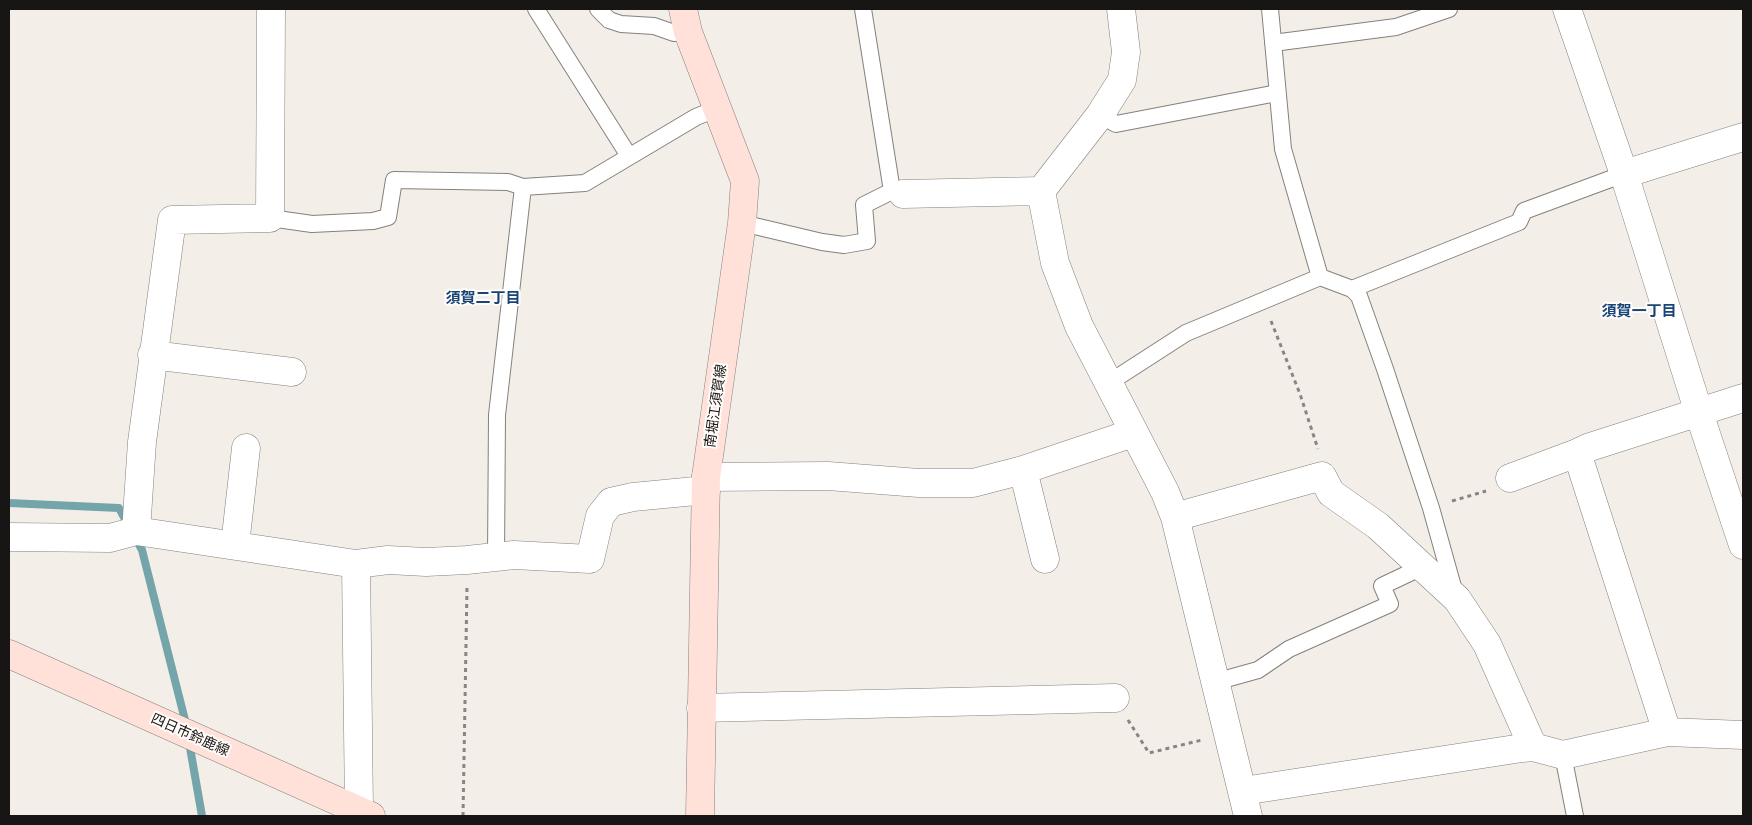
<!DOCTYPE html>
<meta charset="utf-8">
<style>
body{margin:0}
#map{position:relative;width:1752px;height:825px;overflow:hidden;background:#f4eee9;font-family:Montserrat,sans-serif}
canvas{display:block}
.frame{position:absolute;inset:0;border:10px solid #181614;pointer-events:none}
</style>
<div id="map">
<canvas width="1752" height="825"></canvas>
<div class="frame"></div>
</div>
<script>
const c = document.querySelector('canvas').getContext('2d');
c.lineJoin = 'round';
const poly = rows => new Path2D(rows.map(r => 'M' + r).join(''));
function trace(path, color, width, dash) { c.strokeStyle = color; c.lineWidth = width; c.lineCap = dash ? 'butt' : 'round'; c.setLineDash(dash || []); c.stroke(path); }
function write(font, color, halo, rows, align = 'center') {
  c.font = font + ' Montserrat,"Noto Sans JP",sans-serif'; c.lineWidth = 4; c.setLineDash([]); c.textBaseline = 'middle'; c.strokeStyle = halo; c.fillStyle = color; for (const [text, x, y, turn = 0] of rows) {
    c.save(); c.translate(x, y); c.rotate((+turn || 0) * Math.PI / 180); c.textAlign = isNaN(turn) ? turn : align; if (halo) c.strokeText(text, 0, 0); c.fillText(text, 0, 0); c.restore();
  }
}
trace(poly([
 [9,503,119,508,128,525],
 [135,537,142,550,187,728],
 [189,742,202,816]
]), '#74a5aa', 8);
const service = poly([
 [536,9,629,156],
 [598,9,609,20,621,24,654,26,674,33,688,32],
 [863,9,892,191],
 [1270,9,1283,149,1320,277],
 [1273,43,1396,27,1449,9],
 [1100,115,1116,124,1277,93],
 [270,218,312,224,373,221,388,217,394,180,508,182,523,187],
 [742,223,822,242,844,245,867,241,864,205,892,191,903,194],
 [1352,289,1359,296,1385,369,1431,508,1455,594],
 [1107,384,1186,333,1320,277,1352,289,1519,222,1524,211,1624,174],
 [496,558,497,415,523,187,585,183,696,117,718,108],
 [1215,682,1258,670,1289,649,1390,604,1382,586,1422,567],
 [1563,755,1575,816]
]);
const minor = poly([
 [1121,9,1126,52,1122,80,1100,115,1041,191,1055,263,1079,326,1165,492,1175,517,1248,816],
 [1567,9,1624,174,1699,413,1743,545],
 [1624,174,1743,137],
 [903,194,1041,191],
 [152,355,292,372],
 [1023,470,1045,559],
 [706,477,828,476,919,483,973,483,1023,470,1133,433],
 [1510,478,1577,453],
 [1175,517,1322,476,1331,493,1378,526,1457,599,1487,644,1533,747],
 [136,531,142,442,172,220,270,218,271,9],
 [9,537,110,538,136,531,356,564,388,560,426,562,467,560,514,555,590,559,600,516,611,502,633,497,706,490],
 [235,545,246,448],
 [356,564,359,811],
 [701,708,1115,698],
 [1667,732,1577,453,1590,447,1743,398],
 [1243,791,1522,748,1533,747,1563,755,1667,732,1743,735]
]);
const secondary = poly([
 [683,9,688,32,745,181,742,223,706,477,700,816],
 [9,654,371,816]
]);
trace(service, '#85807b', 18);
trace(minor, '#85807b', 29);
trace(secondary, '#85807b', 29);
trace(poly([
 [1271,321,1300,394,1318,449],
 [1452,501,1486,491],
 [1128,720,1149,753,1202,740],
 [463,816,467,587]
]), '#898582', 3, [4, 4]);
trace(service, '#fff', 16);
trace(minor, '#fff', 28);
trace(secondary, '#ffe1da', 28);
write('14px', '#181614', '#fffcfa', [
 ["南堀江須賀線",716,406,-82],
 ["四日市鈴鹿線",190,735,24]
]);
write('bold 15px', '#174578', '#fffcfa', [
 ["須賀二丁目",483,299],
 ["須賀一丁目",1639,312]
]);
</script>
